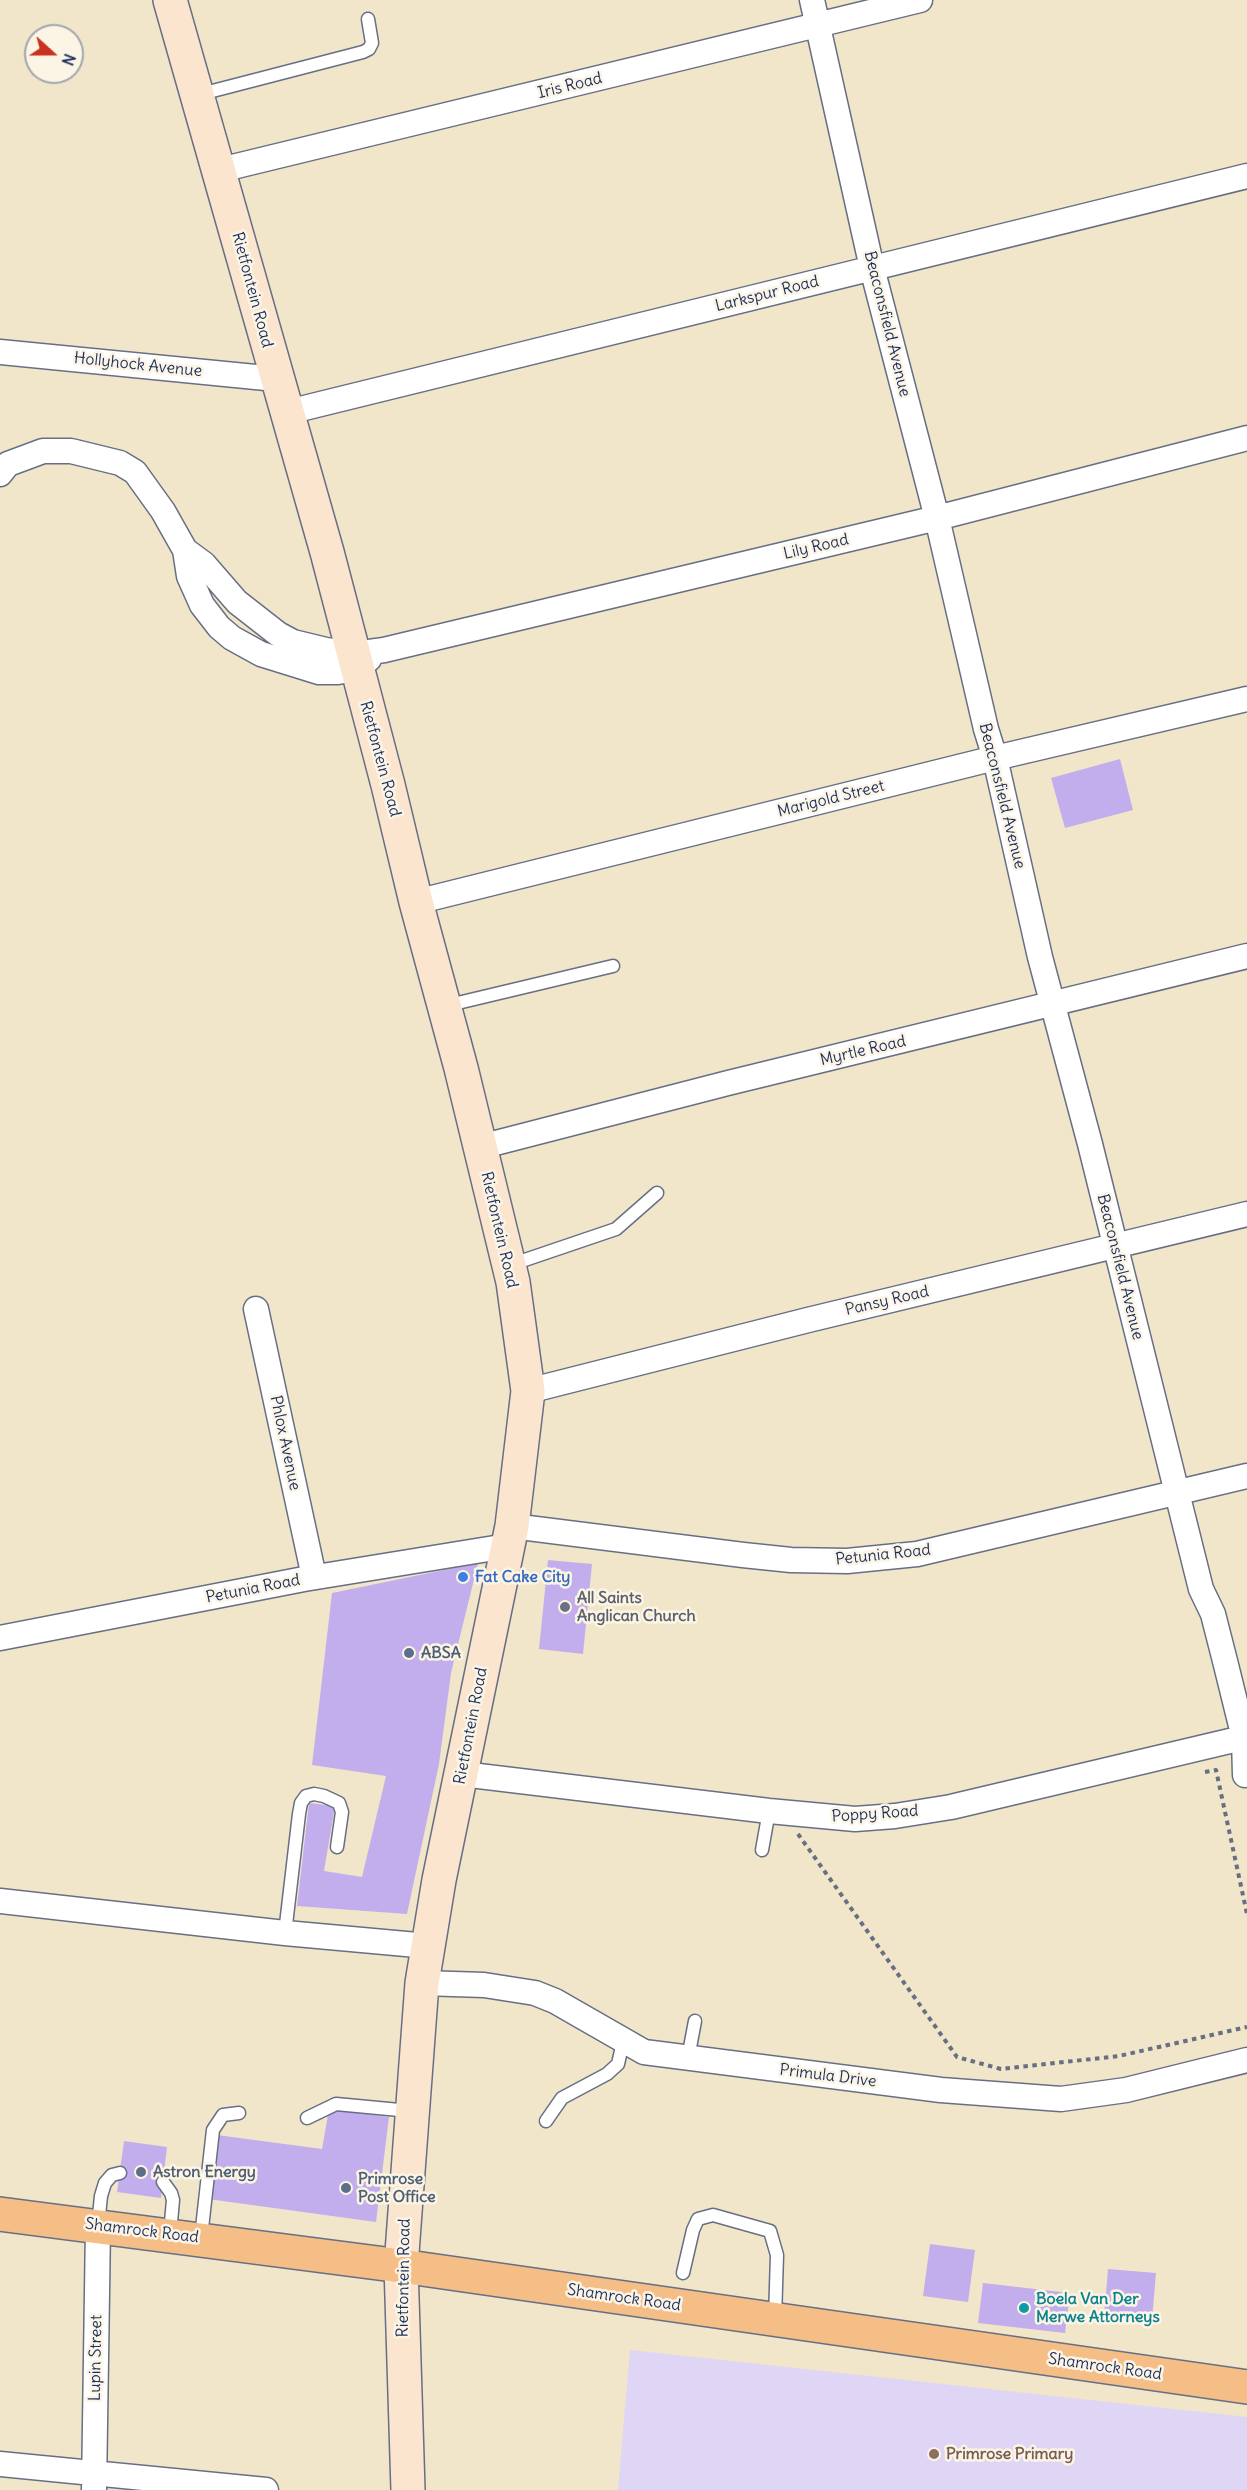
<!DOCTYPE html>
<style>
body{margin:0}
#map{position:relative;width:1247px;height:2490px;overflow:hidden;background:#f1e6c9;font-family:Delius,sans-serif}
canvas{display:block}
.north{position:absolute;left:24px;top:24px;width:60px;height:60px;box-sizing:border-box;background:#fcf5e5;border:2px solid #a2a6af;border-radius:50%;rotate:111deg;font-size:16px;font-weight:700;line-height:24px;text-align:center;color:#1b2f5e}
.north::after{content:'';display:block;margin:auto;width:21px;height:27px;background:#c8321e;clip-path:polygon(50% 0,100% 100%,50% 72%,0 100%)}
</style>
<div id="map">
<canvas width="1247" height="2490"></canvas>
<div class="north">N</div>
</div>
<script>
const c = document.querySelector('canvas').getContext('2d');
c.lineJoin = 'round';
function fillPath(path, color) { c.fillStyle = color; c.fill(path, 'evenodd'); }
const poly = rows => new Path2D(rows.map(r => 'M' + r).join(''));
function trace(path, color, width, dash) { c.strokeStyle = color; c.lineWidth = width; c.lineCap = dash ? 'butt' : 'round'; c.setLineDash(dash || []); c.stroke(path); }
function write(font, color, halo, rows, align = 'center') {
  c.font = font + ' Delius,sans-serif'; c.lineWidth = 5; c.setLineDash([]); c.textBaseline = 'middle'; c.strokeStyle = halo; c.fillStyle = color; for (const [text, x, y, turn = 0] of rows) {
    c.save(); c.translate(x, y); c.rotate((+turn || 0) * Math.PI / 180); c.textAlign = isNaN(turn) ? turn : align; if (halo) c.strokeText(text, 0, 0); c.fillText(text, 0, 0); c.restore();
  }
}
fillPath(poly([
 [630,2350,1247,2417,1247,2490,618,2490]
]), '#dfd5f5');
fillPath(poly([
 [1120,759,1133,810,1065,828,1051,778],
 [548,1560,592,1564,583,1654,539,1649],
 [478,1563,451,1673,439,1764,407,1914,297,1906,309,1803,335,1806,324,1871,362,1877,386,1776,312,1765,332,1593],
 [329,2109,389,2117,376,2222,208,2199,217,2135,322,2149],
 [124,2141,167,2147,161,2198,117,2192],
 [930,2244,975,2250,968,2302,923,2296],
 [1108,2269,1156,2273,1152,2320,1104,2317],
 [983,2283,1070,2293,1065,2333,978,2323]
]), '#c3aeed');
const lane = poly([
 [197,95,363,52,369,49,372,43,368,19],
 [445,1006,613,966],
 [510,1265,616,1229,657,1193],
 [762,1850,769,1811],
 [285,1933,299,1814,301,1803,306,1796,314,1794,324,1796,339,1803,342,1812,337,1847],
 [688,2058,695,2021],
 [307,2118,336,2104,410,2111],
 [546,2121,562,2098,607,2074,618,2064,623,2042],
 [163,2182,171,2193,173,2200,170,2233],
 [98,2225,101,2196,105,2183,112,2175,120,2173],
 [201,2237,213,2130,223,2115,239,2113],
 [683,2273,693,2230,698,2219,713,2215,770,2231,777,2255,775,2318]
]);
const street = poly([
 [812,0,872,268,937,518,986,729,995,758,1040,957,1090,1144,1201,1589,1213,1614,1226,1665,1244,1738,1245,1775],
 [220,170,920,0],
 [0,352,276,379],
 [288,412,1247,176],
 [0,474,8,464,43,451,71,451,120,463,135,472,163,511,185,550,189,576,202,605,219,627,232,638,261,654,319,672,338,672,356,669,369,659],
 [185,550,204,564,237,602,278,634,293,642,326,650,354,654,384,650,937,518,1247,438],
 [416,902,995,758,1247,699],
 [480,1147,728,1083,1247,956],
 [256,1309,314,1577],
 [528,1391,808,1320,1247,1214],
 [512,1526,743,1555,791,1560,847,1561,917,1554,1247,1476],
 [0,1638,304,1579,507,1546],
 [462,1774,769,1811,855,1819,895,1816,951,1807,1247,1737],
 [0,1901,285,1933,428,1946],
 [422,1983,484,1985,535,1993,555,2001,644,2052,941,2090,1061,2099,1126,2090,1247,2060],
 [0,2464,266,2490],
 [94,2490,98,2226]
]);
const secondary = poly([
 [170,0,327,552,388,785,416,902,461,1068,513,1282,528,1391,512,1526,439,1880,422,1983,401,2266,408,2490]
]);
const primary = poly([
 [0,2214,401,2266,1247,2387]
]);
trace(lane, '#666f83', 15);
trace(street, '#666f83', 27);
trace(secondary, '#666f83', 36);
trace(primary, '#666f83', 36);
trace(poly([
 [1205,1772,1216,1770,1247,1914],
 [798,1834,957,2057,1001,2069,1119,2056,1247,2027]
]), '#666f83', 4, [4.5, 4.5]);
trace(lane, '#fff', 12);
trace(street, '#fff', 24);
trace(secondary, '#fbe5cf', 33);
trace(primary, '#f6be87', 33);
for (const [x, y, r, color] of [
 [463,1577,6,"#3f7fe0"],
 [565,1607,6,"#6b7280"],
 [409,1653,6,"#5c6f8a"],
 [141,2172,6,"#5c6f8a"],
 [346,2188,6,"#5c6f8a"],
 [1024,2308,6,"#0f9aa8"],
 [934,2454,6,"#8d6e63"]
]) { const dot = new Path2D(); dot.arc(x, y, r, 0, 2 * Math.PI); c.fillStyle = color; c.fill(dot); trace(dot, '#fcf5e5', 2); }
write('16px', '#1b2f5e', '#fcf5e5', [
 ["Iris Road",570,86,-14],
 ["Rietfontein Road",252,290,75],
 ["Larkspur Road",767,294,-14],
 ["Beaconsfield Avenue",887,324,76],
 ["Hollyhock Avenue",138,365,6],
 ["Lily Road",816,547,-13],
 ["Rietfontein Road",380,759,75],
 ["Beaconsfield Avenue",1002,796,76],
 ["Marigold Street",831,799,-14],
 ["Myrtle Road",863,1051,-13],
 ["Rietfontein Road",499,1230,77],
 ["Beaconsfield Avenue",1120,1267,76],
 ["Pansy Road",887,1301,-13],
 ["Phlox Avenue",285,1443,78],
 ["Petunia Road",883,1555,-6],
 ["Petunia Road",253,1589,-11],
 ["Rietfontein Road",471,1726,-79],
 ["Poppy Road",875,1814,-4],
 ["Primula Drive",828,2076,7],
 ["Shamrock Road",142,2231,7],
 ["Rietfontein Road",404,2278,-89],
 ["Shamrock Road",624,2298,8],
 ["Lupin Street",96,2358,-89],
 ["Shamrock Road",1105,2367,8]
]);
write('bold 16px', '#366cbe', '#fcf5e5', [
 ["Fat Cake City",475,1577]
], 'left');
write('bold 16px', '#5b616d', '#fcf5e5', [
 ["All Saints",577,1598],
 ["Anglican Church",577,1616]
], 'left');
write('bold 16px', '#4e5e75', '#fcf5e5', [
 ["ABSA",421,1653],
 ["Astron Energy",153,2172],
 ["Primrose",358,2179],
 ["Post Office",358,2197]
], 'left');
write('bold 16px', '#0d838f', '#fcf5e5', [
 ["Boela Van Der",1036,2299],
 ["Merwe Attorneys",1036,2317]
], 'left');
write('bold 16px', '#785e54', '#fcf5e5', [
 ["Primrose Primary",946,2454]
], 'left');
</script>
